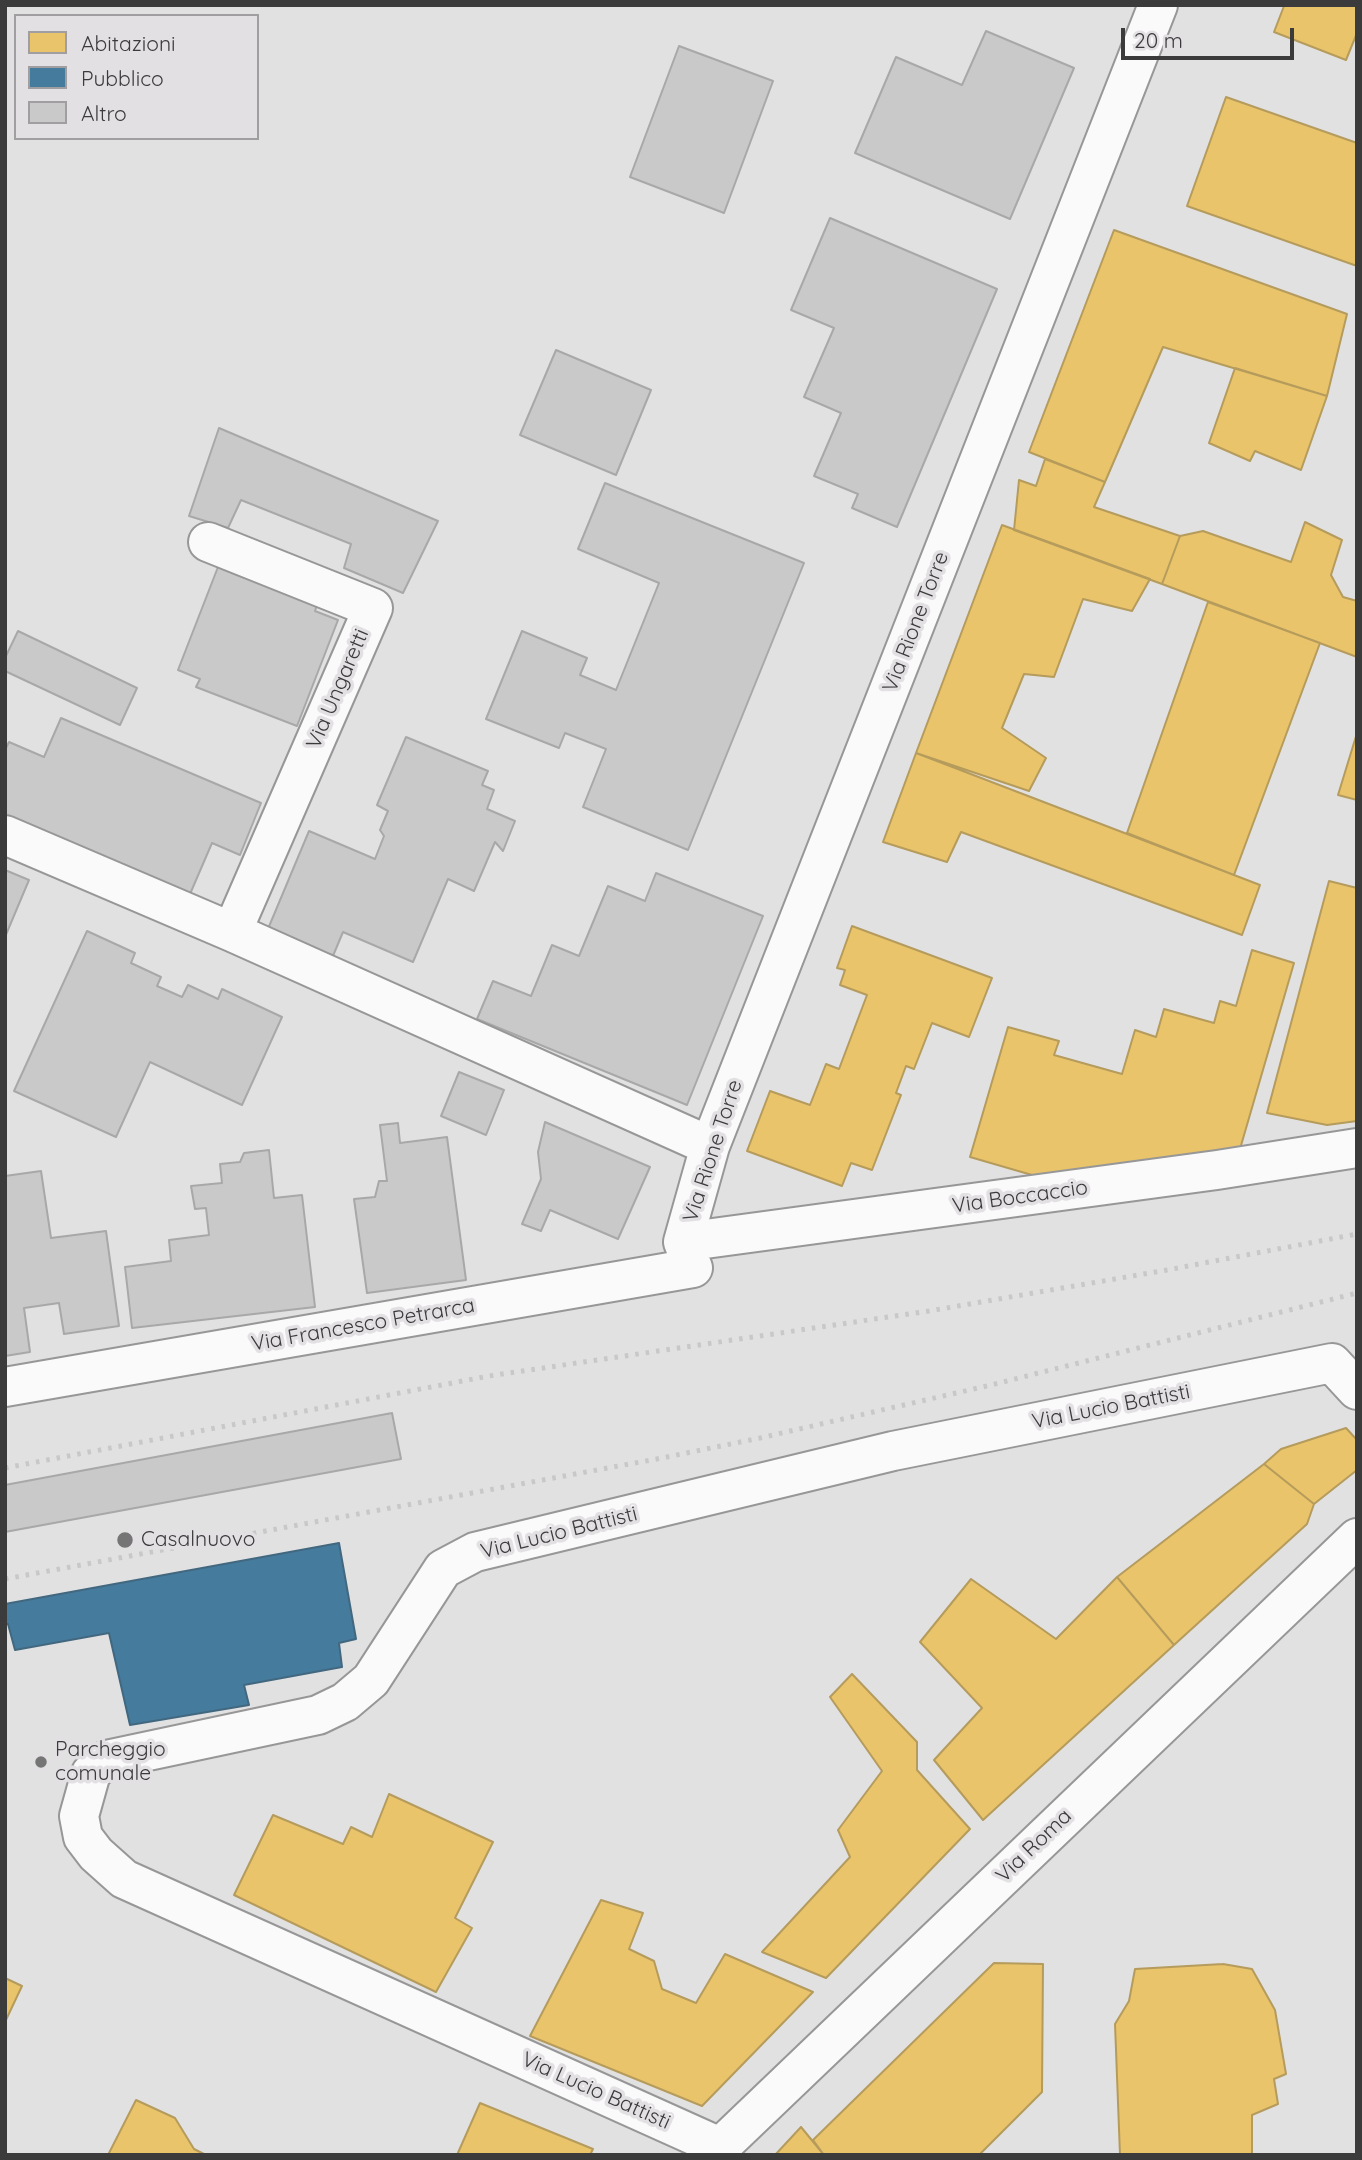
<!DOCTYPE html>
<style>
body{margin:0}
#map{position:relative;width:1362px;height:2160px;overflow:hidden;background:#e2e1e2;font-family:Quicksand,sans-serif}
canvas{display:block}
.frame{position:absolute;inset:0;border:7px solid #3c3b3c;pointer-events:none}
.legend{position:absolute;left:14px;top:14px;width:245px;height:126px;box-sizing:border-box;background:#e3e0e3;border:2px solid #a09ea0;margin:0;padding:9px 12px;list-style:none;font-size:21px;color:#3c3b3c}
.legend li{display:flex;align-items:center;gap:14px;height:35px}
.legend b{width:35px;border:2px solid #a09ea0}
.scale{position:absolute;left:1121px;top:28px;width:173px;height:32px;box-sizing:border-box;border:4px solid #3c3b3c;border-top:0;padding-left:9px;font-size:21px;line-height:24px;white-space:nowrap;color:#3c3b3c;-webkit-text-stroke:5px #e3e0e3;paint-order:stroke}
</style>
<div id="map">
<canvas width="1362" height="2160"></canvas>
<div class="frame"></div>
<ul class="legend">
<li><b style="height:19px;background:#e9c46a"></b>Abitazioni</li>
<li><b style="height:19px;background:#457b9d"></b>Pubblico</li>
<li><b style="height:19px;background:#cac9ca"></b>Altro</li>
</ul>
<div class="scale">20 m</div>
</div>
<script>
const c = document.querySelector('canvas').getContext('2d');
c.lineJoin = 'round';
function fillPath(path, color) { c.fillStyle = color; c.fill(path, 'evenodd'); }
const poly = rows => new Path2D(rows.map(r => 'M' + r).join(''));
function trace(path, color, width, dash) { c.strokeStyle = color; c.lineWidth = width; c.lineCap = dash ? 'butt' : 'round'; c.setLineDash(dash || []); c.stroke(path); }
function write(font, color, halo, rows, align = 'center') {
  c.font = font + ' Quicksand,sans-serif'; c.lineWidth = 7; c.setLineDash([]); c.textBaseline = 'middle'; c.strokeStyle = halo; c.fillStyle = color; for (const [text, x, y, turn = 0] of rows) {
    c.save(); c.translate(x, y); c.rotate((+turn || 0) * Math.PI / 180); c.textAlign = isNaN(turn) ? turn : align; if (halo) c.strokeText(text, 0, 0); c.fillText(text, 0, 0); c.restore();
  }
}
const homes = poly([
 [1283,5,1357,5,1357,33,1346,60,1274,32,1284,6,1283,5],
 [1226,97,1357,143,1357,266,1187,206,1226,97],
 [1114,230,1347,314,1327,396,1163,347,1105,482,1029,452,1114,230],
 [1235,368,1327,396,1301,470,1255,451,1250,461,1209,443,1235,368],
 [1045,459,1105,482,1094,507,1180,536,1162,584,1014,530,1019,480,1036,486,1045,459],
 [1305,522,1342,540,1331,575,1343,597,1357,601,1357,657,1162,584,1180,536,1203,531,1291,562,1305,522],
 [1002,525,1150,579,1132,611,1083,599,1054,677,1024,674,1002,728,1046,758,1029,791,916,753,1002,525],
 [1208,602,1320,643,1234,875,1127,833,1208,602],
 [1357,733,1357,800,1338,795,1357,733],
 [916,753,1260,885,1242,935,961,832,947,862,883,842,916,753],
 [1329,881,1357,888,1357,1121,1327,1125,1267,1113,1329,881],
 [852,926,992,978,969,1037,932,1023,914,1069,906,1066,896,1093,901,1095,872,1170,851,1163,842,1186,747,1151,770,1091,810,1105,826,1064,839,1069,867,995,840,985,845,970,837,968,852,926],
 [1252,950,1294,963,1240,1149,1063,1184,970,1157,1008,1027,1059,1041,1054,1055,1122,1074,1135,1030,1156,1037,1164,1009,1214,1023,1220,1001,1236,1006,1252,950],
 [1346,1428,1357,1440,1357,1470,1314,1504,1264,1464,1281,1449,1346,1428],
 [1264,1464,1314,1504,1307,1524,1174,1645,1117,1577,1264,1464],
 [1117,1577,1174,1645,983,1820,934,1760,982,1708,920,1642,971,1579,1056,1639,1117,1577],
 [852,1674,917,1742,917,1770,970,1829,826,1978,762,1952,850,1857,838,1830,882,1771,830,1697,852,1674],
 [389,1794,493,1842,455,1918,472,1928,436,1992,234,1895,273,1815,343,1844,351,1827,372,1837,389,1794],
 [601,1900,643,1913,629,1949,654,1961,662,1989,696,2003,725,1954,813,1992,702,2106,530,2036,601,1900],
 [994,1963,1043,1964,1042,2092,979,2155,824,2155,813,2140,994,1963],
 [1223,1964,1252,1969,1275,2010,1286,2074,1274,2079,1278,2104,1252,2115,1252,2155,1120,2155,1115,2024,1129,2001,1135,1969,1223,1964],
 [5,1978,22,1986,5,2022,5,1978],
 [136,2100,175,2118,194,2149,206,2155,108,2155,136,2100],
 [480,2103,593,2149,590,2155,457,2155,480,2103],
 [801,2127,824,2155,775,2155,801,2127]
]);
fillPath(homes, '#e9c46a');
trace(homes, '#b59b5c', 2);
const public = poly([
 [339,1543,356,1639,339,1643,342,1667,244,1685,249,1705,130,1725,109,1633,15,1650,8,1624,5,1624,5,1604,339,1543]
]);
fillPath(public, '#457b9d');
trace(public, '#426880', 2);
const building = poly([
 [986,31,1074,68,1010,219,855,153,896,57,962,85,986,31],
 [679,46,773,81,724,213,630,177,679,46],
 [830,218,997,289,897,527,852,508,858,494,814,476,841,413,804,397,834,328,791,310,830,218],
 [556,350,651,390,616,475,520,435,556,350],
 [219,428,438,521,403,593,344,568,351,544,241,500,228,528,189,516,219,428],
 [605,483,804,563,688,850,583,807,606,749,565,733,559,748,486,719,522,631,587,658,580,675,616,690,659,583,578,549,605,483],
 [218,567,245,578,248,572,319,599,315,611,338,620,297,726,196,687,200,679,178,670,218,567],
 [18,631,137,688,120,725,5,671,5,658,18,631],
 [61,718,261,803,240,855,212,843,187,901,5,824,5,750,9,742,44,757,61,718],
 [406,737,488,771,482,785,494,790,487,809,515,821,503,851,495,842,474,891,448,879,413,962,343,932,330,963,265,936,309,831,375,859,384,836,380,830,388,811,377,805,406,737],
 [5,870,29,880,5,937,5,870],
 [656,873,763,916,687,1105,477,1019,493,981,531,996,552,945,579,956,608,886,645,901,656,873],
 [87,931,135,953,131,963,161,977,157,986,182,997,188,985,218,999,222,989,282,1017,242,1105,150,1062,116,1137,14,1091,87,931],
 [459,1072,504,1090,486,1135,441,1116,459,1072],
 [545,1122,650,1167,618,1239,550,1210,541,1231,522,1224,541,1179,538,1152,545,1122],
 [398,1123,400,1143,447,1137,466,1280,367,1293,354,1199,375,1197,379,1181,387,1181,380,1125,398,1123],
 [269,1150,274,1198,302,1195,315,1307,132,1328,125,1267,171,1261,169,1240,209,1235,206,1208,195,1209,191,1186,222,1183,220,1164,240,1162,244,1153,269,1150],
 [41,1171,51,1238,106,1231,119,1326,64,1334,59,1303,24,1308,30,1352,5,1356,5,1176,41,1171],
 [392,1413,401,1459,5,1532,5,1485,392,1413]
]);
fillPath(building, '#cac9ca');
trace(building, '#a9a8a8', 2);
const street = poly([
 [208,542,373,608,232,932],
 [5,835,232,932,710,1146],
 [683,1242,710,1146,1158,5],
 [683,1242,1217,1170,1357,1148],
 [5,1387,693,1268,683,1242],
 [720,2147,124,1879,96,1854,83,1837,79,1816,91,1773,106,1760,318,1715,345,1702,371,1680,443,1569,475,1552,893,1451,1332,1363,1357,1390],
 [712,2155,1357,1538]
]);
trace(street, '#989798', 42);
trace(street, '#fbfafb', 38);
trace(poly([
 [5,1468,489,1376,929,1311,1167,1270,1357,1234],
 [5,1579,662,1458,760,1438,991,1385,1357,1293]
]), '#c8c8c8', 5, [3.5, 7]);
for (const [x, y, r, color] of [
 [125,1540,9,"#767576"],
 [41,1762,7,"#767576"]
]) { const dot = new Path2D(); dot.arc(x, y, r, 0, 2 * Math.PI); c.fillStyle = color; c.fill(dot); trace(dot, '#e3e0e3', 2.5); }
write('21px', '#3c3b3c', '#e3e0e3', [
 ["Via Rione Torre",916,622,-69],
 ["Via Ungaretti",338,689,-67],
 ["Via Rione Torre",713,1151,-72],
 ["Via Boccaccio",1020,1197,-8],
 ["Via Francesco Petrarca",363,1325,-10],
 ["Via Lucio Battisti",1111,1407,-11],
 ["Via Lucio Battisti",559,1533,-14],
 ["Via Roma",1034,1846,-44],
 ["Via Lucio Battisti",596,2091,24]
]);
write('21px', '#3c3b3c', '#e3e0e3', [
 ["Casalnuovo",141,1540],
 ["Parcheggio",55,1750],
 ["comunale",55,1774]
], 'left');
</script>
